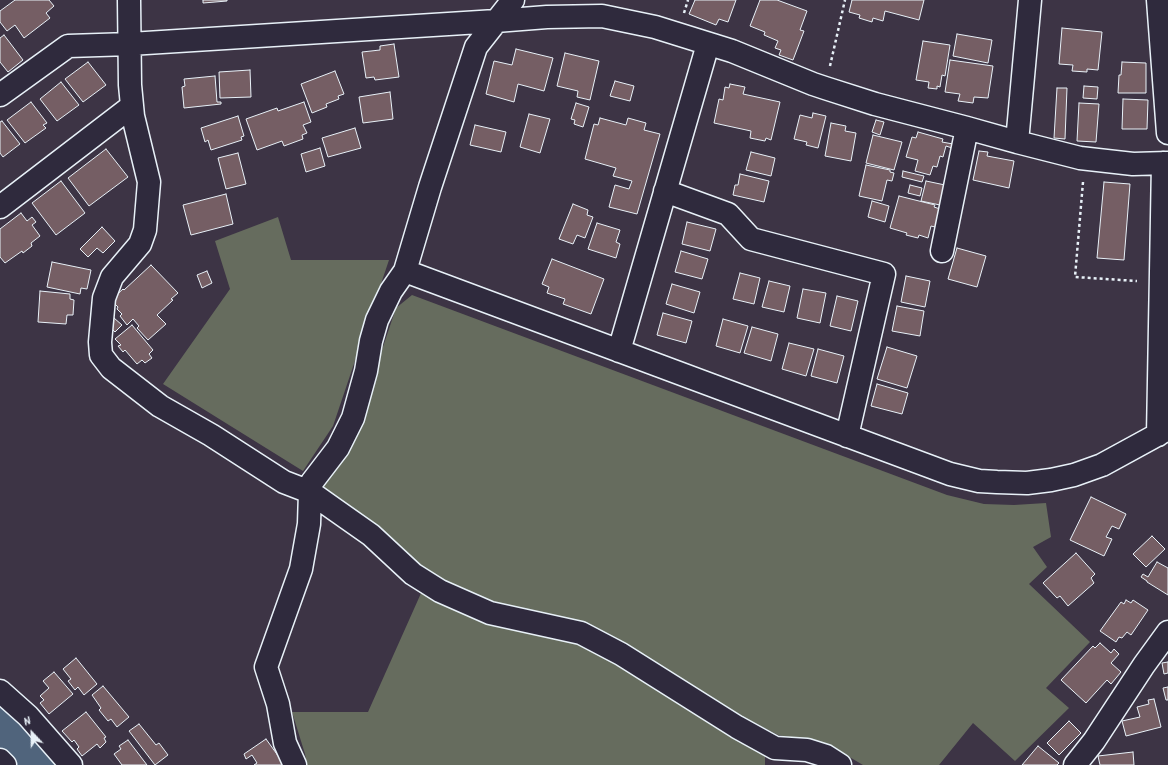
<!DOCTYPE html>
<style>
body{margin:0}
#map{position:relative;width:1168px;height:765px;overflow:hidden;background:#3d3445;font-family:Kalam,sans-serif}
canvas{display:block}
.north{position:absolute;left:12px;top:713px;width:40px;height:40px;-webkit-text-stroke:3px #2f2a3d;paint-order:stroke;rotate:338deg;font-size:11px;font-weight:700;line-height:16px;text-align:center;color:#e8f1f8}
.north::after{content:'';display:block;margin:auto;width:14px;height:18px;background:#e8f1f8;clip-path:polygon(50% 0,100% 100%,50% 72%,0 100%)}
</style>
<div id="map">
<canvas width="1168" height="765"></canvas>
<div class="north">N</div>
</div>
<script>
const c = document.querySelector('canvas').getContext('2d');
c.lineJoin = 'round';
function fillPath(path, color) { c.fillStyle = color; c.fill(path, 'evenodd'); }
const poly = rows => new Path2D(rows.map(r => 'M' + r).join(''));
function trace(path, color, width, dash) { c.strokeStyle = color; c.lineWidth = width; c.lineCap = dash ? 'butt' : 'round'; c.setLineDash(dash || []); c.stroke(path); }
fillPath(poly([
 [278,217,291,260,389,260,333,426,303,471,163,384,230,289,215,241],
 [412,295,947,495,984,504,1014,505,1046,503,1051,537,1033,547,1047,567,1029,584,1090,642,1046,688,1069,708,1015,761,973,723,939,765,863,765,829,745,778,735,739,715,506,609,456,589,399,550,318,484,350,445,396,308],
 [422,591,477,620,571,639,601,653,765,750,765,765,307,765,305,754,292,712,368,712]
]), '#666c5e');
trace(poly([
 [0,721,10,729,41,765]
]), '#50647c', 43);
const building = poly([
 [15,0,49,0,54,6,46,13,50,18,24,38,15,25,7,31,0,22,0,11,15,0],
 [203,0,227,0,227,1,203,3,203,0],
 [695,0,736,0,728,22,719,19,716,25,689,14,695,0],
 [760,0,777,0,807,11,800,30,804,31,793,60,779,55,781,50,775,48,778,41,764,35,765,32,750,26,760,0],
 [852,0,924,0,919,20,885,11,883,21,873,18,872,22,859,18,860,15,849,12,852,0],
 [1062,28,1102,32,1098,70,1087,69,1087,72,1072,71,1073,65,1059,64,1062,28],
 [957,34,992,40,988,63,953,56,957,34],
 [4,35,23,60,8,72,0,62,0,38,4,35],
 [923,41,950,45,945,76,942,75,940,87,937,86,937,89,928,88,929,82,916,80,923,41],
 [394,44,399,77,375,80,374,77,366,78,362,52,380,50,380,46,394,44],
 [516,49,553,58,544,91,518,84,514,102,486,94,494,61,512,65,516,49],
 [565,53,599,61,590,100,577,97,578,91,557,86,565,53],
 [950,60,993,66,988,98,974,97,973,103,958,101,960,94,945,92,950,60],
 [88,62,106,85,83,102,65,79,88,62],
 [1122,62,1146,63,1146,93,1118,93,1119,75,1121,75,1122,62],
 [250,70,251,97,220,98,219,72,250,70],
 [335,71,344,94,338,96,339,99,326,104,327,107,312,113,301,84,335,71],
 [215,76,217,102,221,102,221,104,184,108,182,87,185,86,184,79,215,76],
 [615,81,634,86,630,101,610,96,615,81],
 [61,82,79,105,57,121,40,99,61,82],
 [730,84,745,87,743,94,780,102,771,140,766,138,765,141,750,138,751,131,714,123,719,99,723,100,725,87,729,88,730,84],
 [1084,86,1098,87,1097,99,1083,98,1084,86],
 [1057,88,1067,88,1065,139,1054,138,1057,88],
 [390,92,393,119,363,123,359,97,390,92],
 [1123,99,1148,100,1147,129,1122,129,1123,99],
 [31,102,47,123,43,125,46,128,25,143,7,120,31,102],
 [304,102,311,122,303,125,307,133,302,135,303,139,284,146,282,141,257,150,246,119,277,108,278,111,304,102],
 [576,103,589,107,583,127,574,124,575,120,571,119,576,103],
 [1079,103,1099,104,1096,142,1077,141,1079,103],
 [813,113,826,116,818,148,806,145,807,142,794,139,800,115,812,118,813,113],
 [529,114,550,119,540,153,520,147,529,114],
 [238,116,244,136,241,137,242,140,211,150,208,140,205,142,201,128,238,116],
 [600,118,626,125,628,118,646,123,644,130,660,134,637,214,609,207,615,185,629,189,632,181,613,176,616,168,585,159,594,124,598,125,600,118],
 [876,120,884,122,880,135,872,132,876,120],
 [2,121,20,144,3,157,0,153,0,122,2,121],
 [831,123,846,126,845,131,856,133,851,161,825,156,831,123],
 [475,125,506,132,501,152,470,145,475,125],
 [355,128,361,148,328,157,322,138,355,128],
 [918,132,943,139,942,142,953,144,952,148,946,146,943,157,940,156,937,167,933,166,930,175,915,171,918,160,906,157,912,137,916,138,918,132],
 [873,135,902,142,894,170,866,163,873,135],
 [320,148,325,166,306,172,301,154,320,148],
 [106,149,128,177,89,206,68,178,106,149],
 [979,151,988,152,987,156,1014,161,1009,188,973,180,979,151],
 [751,152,775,158,771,176,746,170,751,152],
 [238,153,246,184,226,189,218,158,238,153],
 [866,165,890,170,890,172,894,173,892,181,887,180,882,201,859,196,866,165],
 [903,171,924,176,922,182,902,177,903,171],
 [740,174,769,181,764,202,733,195,735,185,738,185,740,174],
 [61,181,85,213,56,235,32,203,61,181],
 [926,181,945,185,940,205,921,201,926,181],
 [1104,182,1130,184,1124,260,1097,258,1104,182],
 [910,185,922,188,920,196,908,193,910,185],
 [226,194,233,224,191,235,183,205,226,194],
 [899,196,935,205,934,207,940,209,935,227,931,226,928,238,919,235,918,238,906,235,907,233,890,228,899,196],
 [872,201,889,206,885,222,868,217,872,201],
 [573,204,588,210,587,215,593,217,585,238,577,235,573,244,559,239,573,204],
 [21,213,27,221,32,217,36,222,32,225,40,236,31,243,32,246,23,253,22,251,5,263,0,257,0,229,21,213],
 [687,222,716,229,710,251,682,244,687,222],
 [597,223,620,230,616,242,620,244,616,258,588,249,597,223],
 [102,227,115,241,103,253,97,248,88,257,80,249,102,227],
 [957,248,986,256,977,287,948,279,957,248],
 [681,251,708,259,702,279,675,272,681,251],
 [552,259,604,279,591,314,563,304,565,299,547,293,549,287,542,284,552,259],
 [52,262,91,270,87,289,81,288,80,294,47,287,52,262],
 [151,265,178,293,171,299,173,300,157,315,166,324,148,340,137,328,139,326,133,319,127,325,120,316,122,314,117,309,118,307,111,300,123,289,124,290,151,265],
 [207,271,212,283,202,288,197,275,207,271],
 [740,273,760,278,754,304,733,299,740,273],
 [906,276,930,281,925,307,901,302,906,276],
 [769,281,790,286,784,312,762,307,769,281],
 [672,284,700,292,694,313,666,304,672,284],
 [803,289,826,293,820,323,797,318,803,289],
 [40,291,70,294,70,299,74,300,73,315,67,315,66,324,38,322,40,291],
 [837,296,858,301,851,331,830,326,837,296],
 [897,306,924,311,920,336,892,331,897,306],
 [663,313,692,321,686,343,657,335,663,313],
 [114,318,122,325,115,332,108,325,114,318],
 [723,319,748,326,740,353,716,346,723,319],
 [132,325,153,350,149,354,152,358,145,363,142,360,137,364,125,350,123,352,118,346,121,345,115,339,132,325],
 [752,327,778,334,771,361,744,353,752,327],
 [789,343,814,349,806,376,782,369,789,343],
 [887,347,917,356,907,388,877,379,887,347],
 [818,349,844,356,837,383,811,376,818,349],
 [877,384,908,393,902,414,871,406,877,384],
 [1091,497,1126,514,1119,529,1112,526,1106,537,1112,539,1104,556,1070,540,1091,497],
 [1152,536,1165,549,1146,567,1133,554,1152,536],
 [1076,553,1095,574,1091,578,1094,583,1068,606,1060,596,1057,598,1043,583,1076,553],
 [1157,562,1168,568,1168,595,1147,582,1147,581,1141,577,1143,574,1148,577,1157,562],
 [1126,600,1131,603,1133,600,1148,610,1131,635,1127,632,1122,638,1119,637,1116,642,1100,631,1121,602,1124,604,1126,600],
 [1100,643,1111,653,1114,649,1119,654,1111,663,1121,672,1111,684,1107,680,1086,703,1061,680,1093,646,1095,648,1100,643],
 [76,658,97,684,84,695,78,687,75,690,68,681,71,679,63,669,76,658],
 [1168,662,1168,673,1164,674,1162,663,1168,662],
 [54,672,73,694,49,714,40,703,44,700,40,696,49,688,43,681,54,672],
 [103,686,129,717,117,727,111,719,108,721,99,710,101,708,92,695,103,686],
 [1168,687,1168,700,1166,700,1163,688,1168,687],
 [1154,699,1161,727,1126,736,1122,721,1140,717,1137,707,1149,704,1148,700,1154,699],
 [86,712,106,737,104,738,106,742,100,748,97,744,82,756,77,749,79,747,74,740,72,742,62,731,86,712],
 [1069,721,1081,733,1059,755,1047,743,1069,721],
 [139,724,156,745,159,743,168,755,155,765,129,731,139,724],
 [266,739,284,764,283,765,254,765,257,763,252,755,246,759,244,754,266,739],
 [128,740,147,765,122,765,114,754,121,749,119,746,128,740],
 [1038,746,1059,763,1057,765,1022,765,1038,746],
 [1133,752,1134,765,1100,765,1098,756,1133,752]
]);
fillPath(building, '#755e64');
trace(building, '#e8f1f8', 1);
const street = poly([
 [129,0,130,85,133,116,149,182,145,230,140,244,112,277,104,298,100,342,101,355,111,368,160,406,211,435,284,482,310,492,334,509,371,535,413,574,440,591,490,613,581,633,621,654,737,727,775,748,807,750,826,756,840,765],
 [1158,0,1168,133],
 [0,95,68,46,130,44,496,21,547,17,602,16,655,27,732,51,813,84,825,88,875,104,967,128,1017,142,1080,158,1133,164,1168,163],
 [1017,142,1030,0],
 [665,191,728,214,751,239,884,274,847,436],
 [0,207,132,106],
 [942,251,967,128],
 [405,271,950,474,979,481,997,482,1027,483,1051,480,1074,475,1102,465,1168,429],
 [619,351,708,44],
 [1158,435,1163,163],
 [0,691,28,716,71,765],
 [0,760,5,765],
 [295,765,285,743,278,704,266,667,301,569,309,524,310,492,312,482,338,448,353,418,366,371,371,341,377,320,391,291,405,271,430,187,476,47,513,0],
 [1075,765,1094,741,1144,665,1168,632]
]);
trace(street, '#e8f1f8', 25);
trace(poly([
 [684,13,688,0],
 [830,66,845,0],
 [1083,182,1075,277,1137,281]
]), '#e8f1f8', 2.5, [3, 3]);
trace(street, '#2f2a3d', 22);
</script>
